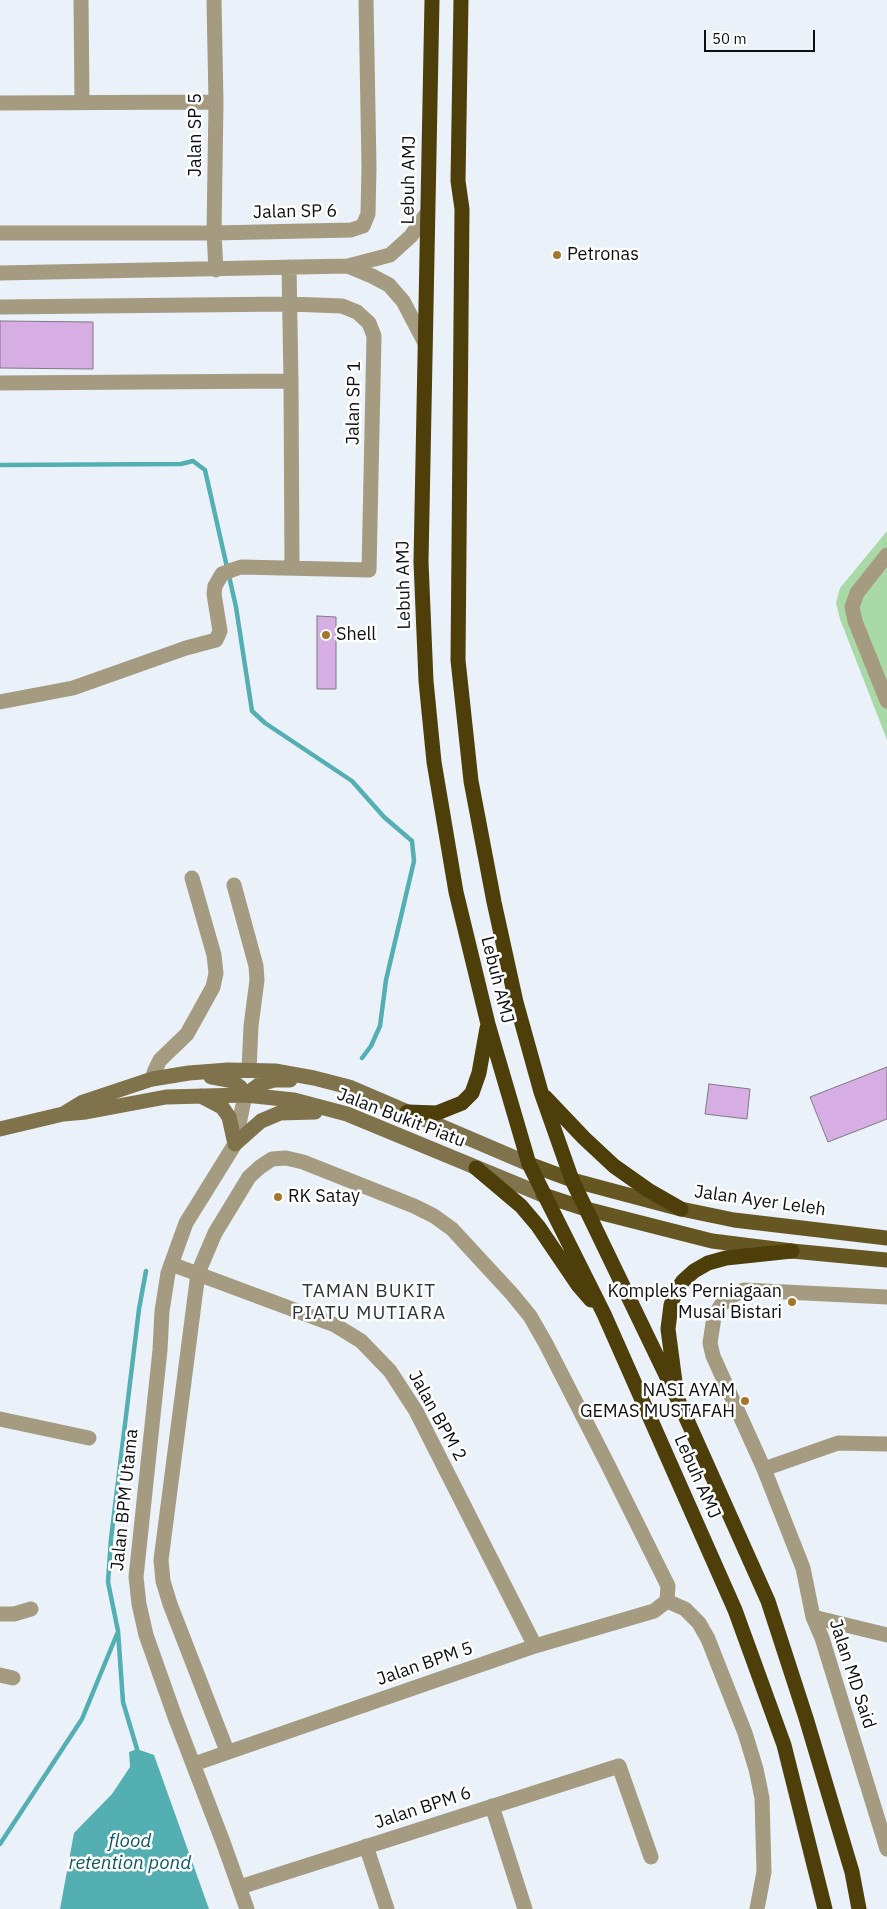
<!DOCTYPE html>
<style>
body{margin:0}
#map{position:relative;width:887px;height:1909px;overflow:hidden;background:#eaf1f9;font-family:"IBM Plex Sans",sans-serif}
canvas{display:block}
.scale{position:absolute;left:704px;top:30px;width:111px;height:22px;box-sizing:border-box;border:2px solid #0d0f11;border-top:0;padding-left:6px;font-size:15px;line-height:18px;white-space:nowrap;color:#0d0f11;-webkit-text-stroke:4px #fff;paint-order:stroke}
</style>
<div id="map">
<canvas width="887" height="1909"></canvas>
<div class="scale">50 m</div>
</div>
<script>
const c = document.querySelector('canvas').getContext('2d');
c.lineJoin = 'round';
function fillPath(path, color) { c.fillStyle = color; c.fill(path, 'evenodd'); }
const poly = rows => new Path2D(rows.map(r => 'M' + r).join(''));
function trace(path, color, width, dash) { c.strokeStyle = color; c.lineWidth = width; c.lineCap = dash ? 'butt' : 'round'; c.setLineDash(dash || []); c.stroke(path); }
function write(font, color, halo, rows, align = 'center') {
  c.font = font + ' "IBM Plex Sans",sans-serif'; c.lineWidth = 5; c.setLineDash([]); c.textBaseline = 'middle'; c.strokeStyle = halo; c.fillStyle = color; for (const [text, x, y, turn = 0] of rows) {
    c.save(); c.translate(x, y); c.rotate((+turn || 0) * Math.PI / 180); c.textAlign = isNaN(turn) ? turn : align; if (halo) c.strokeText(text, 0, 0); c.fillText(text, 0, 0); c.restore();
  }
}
fillPath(poly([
 [887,531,887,740,840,619,836,603,840,588]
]), '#aad9a8');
fillPath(poly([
 [137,1749,154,1755,209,1909,60,1909,74,1833,112,1794,130,1767,129,1752]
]), '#54afb3');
trace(poly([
 [0,465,181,464,193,461,205,470,236,607,252,711,265,723,352,781,384,817,412,841,414,861,386,980,380,1026,371,1046,362,1058],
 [137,1749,123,1702,118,1631,108,1582,111,1539,139,1309,146,1271],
 [0,1844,82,1719,117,1634]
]), '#54afb3', 4.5);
const building = poly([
 [0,321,93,322,93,369,0,368,0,321],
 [317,616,336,617,336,689,317,689,317,616],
 [887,1067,887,1119,828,1142,810,1097,887,1067],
 [709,1084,750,1089,747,1119,705,1114,709,1084]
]);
fillPath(building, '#d6aee4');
trace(building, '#7f7981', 1);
trace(poly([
 [81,0,82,101],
 [214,0,216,102,214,233,216,270],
 [0,103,216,102],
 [0,233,214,233,351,230,363,226,368,214,369,167,366,0],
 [348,266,372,276,389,285,403,301,425,343],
 [289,267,291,381,292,568],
 [0,273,348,266,390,255,411,236,427,213],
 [0,307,290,304,342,306,357,312,369,323,374,336,369,570,241,567,232,570,222,574,215,586,214,594,220,631,216,640,186,648,73,688,0,702],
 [0,383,291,381],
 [887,555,857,593,852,607,855,621,887,701],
 [234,885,256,966,257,980,251,1026,249,1070],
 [152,1079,155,1070,160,1060,187,1034,213,987,216,973,214,955,192,878],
 [245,1095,235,1144,186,1223,168,1273,162,1311,160,1350,136,1577,139,1604,146,1635,175,1717,223,1842,247,1909],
 [171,1264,335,1325,361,1341,390,1371,416,1411,535,1646],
 [887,1297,744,1290,732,1296,721,1305,714,1317,710,1343,713,1356,764,1469,803,1568,813,1617,822,1638,887,1849],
 [0,1419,89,1438],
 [764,1469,838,1443,887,1444],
 [667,1601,685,1609,699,1623,708,1639,745,1733,756,1769,762,1798,764,1872,757,1909],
 [0,1614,14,1614,31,1609],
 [813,1617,887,1635],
 [0,1675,13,1678],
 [227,1751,170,1604,163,1581,161,1560,198,1273,215,1233,249,1177,260,1167,272,1159,286,1158,303,1162,414,1206,434,1216,452,1229,512,1294,530,1316,546,1344,607,1463,668,1586,667,1601],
 [194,1764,535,1646,654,1611,667,1601],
 [492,1806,525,1909],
 [366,1846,387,1909],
 [240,1887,619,1766,651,1857]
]), '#a49b81', 15);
trace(poly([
 [211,1077,232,1081,240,1087,245,1095],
 [245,1095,260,1084,274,1080,290,1080],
 [201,1096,222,1107,229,1117,235,1144],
 [65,1113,83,1102,152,1079,189,1073,228,1070,275,1071,314,1078,349,1087,529,1164],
 [0,1129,63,1114,86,1112,166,1097,245,1095,294,1100,347,1114,543,1195],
 [235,1144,261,1121,280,1113,315,1112]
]), '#80734b', 15);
trace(poly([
 [529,1164,572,1180,613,1191,681,1209,734,1220,887,1238],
 [543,1195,586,1209,712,1241,792,1251,887,1260]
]), '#665621', 15);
trace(poly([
 [432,0,421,562,426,681,434,762,456,892,488,1024,529,1164,604,1314,735,1610,784,1745,825,1909],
 [461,0,458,181,462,209,458,660,471,781,494,902,516,1002,541,1092,572,1180,679,1402,768,1601,806,1718,852,1872,859,1909],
 [545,1097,584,1138,614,1166,648,1190,681,1209],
 [407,1112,437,1113,462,1103,472,1093,479,1073,487,1028],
 [476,1168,521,1206,538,1226,578,1285,591,1300],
 [675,1382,668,1329,671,1305,675,1293,683,1281,694,1271,708,1263,726,1258,792,1251]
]), '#4d3e0a', 15);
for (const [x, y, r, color] of [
 [557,255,5,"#a47629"],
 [326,635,5,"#a47629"],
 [278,1197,5,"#a47629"],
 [792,1302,5,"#a47629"],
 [745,1401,5,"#a47629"]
]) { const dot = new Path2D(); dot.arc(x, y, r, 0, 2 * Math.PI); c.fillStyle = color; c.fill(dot); trace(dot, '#fff', 2); }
write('18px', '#0d0f11', '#fff', [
 ["Jalan SP 5",196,135,-90],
 ["Lebuh AMJ",409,180,-89],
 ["Jalan SP 6",295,212,-1],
 ["Jalan SP 1",354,403,-89],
 ["Lebuh AMJ",404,585,-91],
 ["Lebuh AMJ",497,980,76],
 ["Jalan Bukit Piatu",401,1118,21],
 ["Jalan Ayer Leleh",760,1201,8],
 ["Jalan BPM 2",437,1416,61],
 ["Lebuh AMJ",697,1477,66],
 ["Jalan BPM Utama",125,1500,-84],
 ["Jalan BPM 5",425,1664,-19],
 ["Jalan MD Said",852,1674,72],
 ["Jalan BPM 6",423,1808,-18]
]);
write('18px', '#0d0f11', '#fff', [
 ["Petronas",567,255],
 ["Shell",336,635],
 ["RK Satay",288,1197],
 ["Kompleks Perniagaan",782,1292,"right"],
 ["Musai Bistari",782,1313,"right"],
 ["NASI AYAM",735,1391,"right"],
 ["GEMAS MUSTAFAH",735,1412,"right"]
], 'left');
c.letterSpacing = '1px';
write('19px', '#30353b', '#fff', [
 ["TAMAN BUKIT",369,1292],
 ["PIATU MUTIARA",369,1314]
]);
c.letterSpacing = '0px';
write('italic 19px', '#095a5e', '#fff', [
 ["flood",130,1842],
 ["retention pond",130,1864]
]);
</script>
